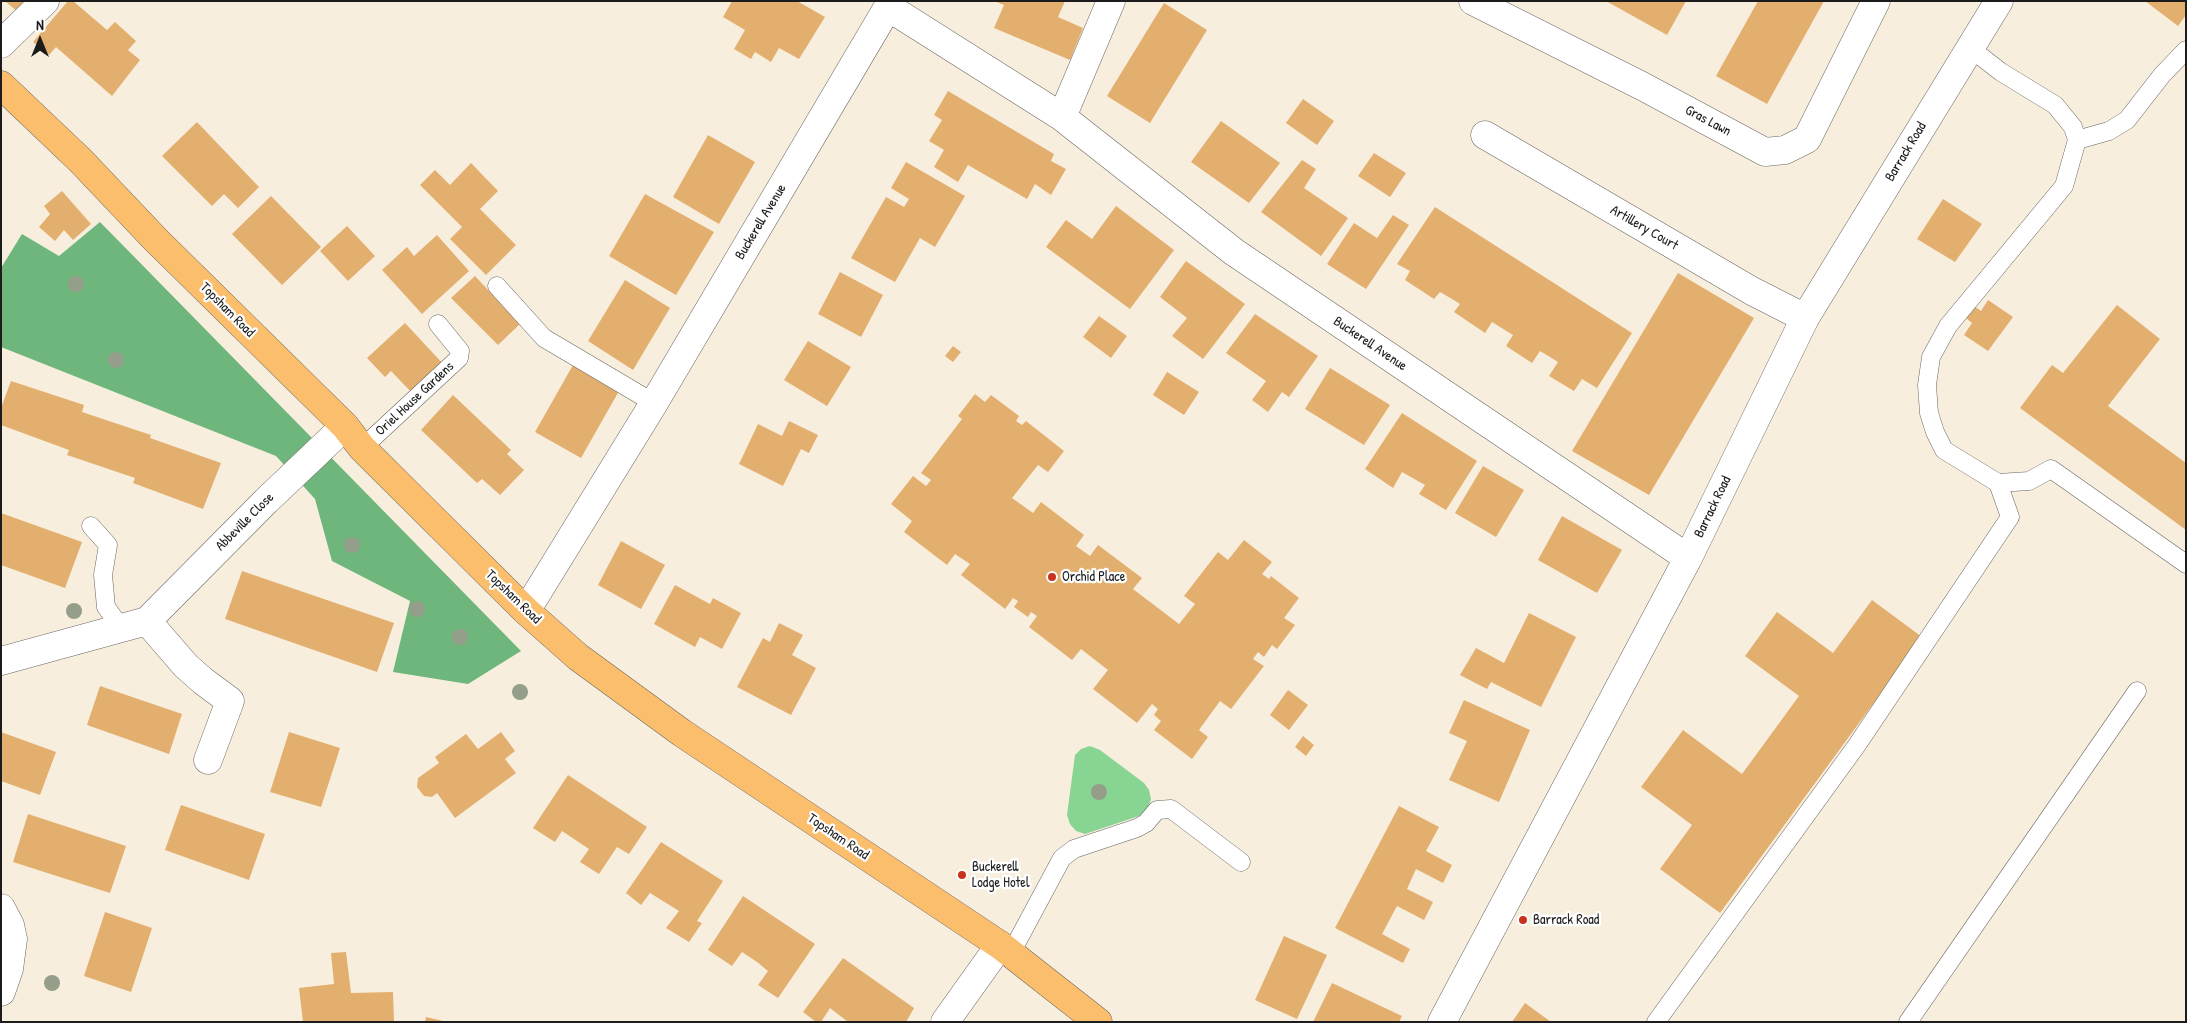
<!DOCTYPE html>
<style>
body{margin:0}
#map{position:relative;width:2187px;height:1023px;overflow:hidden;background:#f8eede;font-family:"Patrick Hand",sans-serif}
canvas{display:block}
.frame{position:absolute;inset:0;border:2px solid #1c1c1c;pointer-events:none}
.north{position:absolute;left:15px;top:15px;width:50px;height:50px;-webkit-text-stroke:4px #fff;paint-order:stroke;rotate:0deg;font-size:14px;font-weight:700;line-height:20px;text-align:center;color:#1c1c1c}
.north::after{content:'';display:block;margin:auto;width:18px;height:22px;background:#1c1c1c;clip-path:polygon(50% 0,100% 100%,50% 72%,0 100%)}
</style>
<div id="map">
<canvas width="2187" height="1023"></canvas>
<div class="frame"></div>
<div class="north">N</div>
</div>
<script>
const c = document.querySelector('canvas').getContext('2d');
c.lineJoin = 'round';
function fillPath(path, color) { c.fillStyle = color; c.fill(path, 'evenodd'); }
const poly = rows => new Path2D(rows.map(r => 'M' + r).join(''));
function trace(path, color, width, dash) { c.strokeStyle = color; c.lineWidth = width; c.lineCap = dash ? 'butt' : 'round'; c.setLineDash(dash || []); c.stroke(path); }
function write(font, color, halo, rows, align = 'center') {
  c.font = font + ' "Patrick Hand",sans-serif'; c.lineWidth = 4.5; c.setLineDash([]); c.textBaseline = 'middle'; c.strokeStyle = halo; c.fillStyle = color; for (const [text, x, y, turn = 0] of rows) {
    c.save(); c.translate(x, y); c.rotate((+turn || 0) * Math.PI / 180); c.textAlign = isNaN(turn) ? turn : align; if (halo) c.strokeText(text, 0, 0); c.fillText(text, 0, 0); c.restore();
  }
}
fillPath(poly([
 [1090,746,1100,750,1144,783,1149,790,1151,799,1148,808,1142,815,1085,834,1076,831,1070,824,1067,815,1075,755,1081,749]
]), '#88d492');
fillPath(poly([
 [100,222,521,651,468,684,393,672,410,601,332,561,315,499,276,456,1,347,1,268,22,234,59,256]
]), '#6eb67c');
fillPath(poly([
 [5,1,40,1,26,19],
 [68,1,73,1,107,30,115,22,136,41,128,50,140,60,112,96,56,47,49,55,33,42],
 [732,1,797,1,825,17,799,59,779,48,771,62,755,52,751,59,734,49,745,30,723,17],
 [994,1,1065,1,1058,17,1083,28,1070,60,994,28,1004,5],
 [1606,1,1686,1,1667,35],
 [1758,1,1824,1,1767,104,1716,76],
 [2145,1,2186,1,2186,15,2178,26],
 [1164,3,1207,30,1150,123,1107,96],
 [948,91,1054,154,1051,161,1066,169,1051,195,1035,184,1027,199,968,165,958,182,934,167,944,150,929,141,942,120,934,115],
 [1303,99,1334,121,1317,145,1286,123],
 [1221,121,1280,163,1249,203,1191,162],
 [197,122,259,187,238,208,224,194,212,206,162,156],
 [708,135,755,162,719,224,673,197],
 [1374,153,1406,173,1390,197,1358,176],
 [1302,160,1316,169,1304,188,1348,218,1321,256,1261,212],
 [906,162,965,196,935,247,920,238,895,282,851,258,886,197,904,207,909,199,891,188],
 [471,163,498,191,480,209,516,245,486,275,450,239,462,227,420,185,435,170,450,185],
 [62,191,91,224,73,240,64,230,55,241,39,227,50,214,44,206],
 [645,194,714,232,676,295,609,256],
 [271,196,321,247,282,285,232,234],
 [1943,199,1982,224,1955,262,1917,239],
 [1116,206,1174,250,1130,309,1046,247,1066,220,1092,239],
 [1435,207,1632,333,1597,388,1582,379,1574,391,1549,376,1558,362,1550,357,1540,351,1532,363,1506,346,1513,335,1492,322,1485,333,1454,312,1460,304,1452,299,1440,292,1434,299,1405,280,1410,271,1397,264],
 [1393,215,1409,225,1366,289,1327,264,1354,223,1377,238],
 [347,226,375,256,348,281,320,251],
 [437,235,469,271,422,314,382,270,407,247,414,256],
 [1186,261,1245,304,1203,359,1172,336,1187,318,1160,297],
 [840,272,883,295,861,337,818,314],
 [1678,273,1754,318,1649,495,1572,451],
 [475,276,520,324,498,345,451,298],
 [625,280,670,308,633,370,588,341],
 [1988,300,2013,317,1988,351,1964,335,1972,323,1966,318,1974,306,1981,311],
 [2117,305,2160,339,2108,406,2186,463,2186,530,2020,408,2052,365,2063,373],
 [1255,314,1318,356,1289,397,1282,392,1268,412,1252,400,1266,381,1226,353],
 [1099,316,1127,336,1111,358,1083,337],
 [405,323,445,366,414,395,391,371,385,377,367,358],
 [808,341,851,367,827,406,784,380],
 [953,346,961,352,953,362,945,356],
 [573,365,619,391,581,458,535,432],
 [1330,368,1390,405,1364,445,1305,409],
 [1167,372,1199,392,1184,415,1153,395],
 [11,381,84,405,82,412,151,435,150,438,221,463,203,509,133,483,135,478,67,455,69,450,1,425,1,408],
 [975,394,985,402,991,395,1019,416,1016,421,1022,425,1026,421,1064,451,1048,472,1038,465,1012,498,1033,513,1041,502,1084,535,1076,546,1090,556,1098,545,1142,578,1133,589,1179,624,1195,604,1184,596,1218,552,1228,560,1244,540,1272,562,1262,574,1269,579,1271,576,1299,598,1284,618,1295,625,1277,649,1272,645,1264,657,1258,652,1253,659,1264,666,1231,709,1220,701,1199,730,1208,737,1192,759,1154,730,1161,721,1154,715,1158,709,1152,704,1137,723,1093,689,1108,670,1081,649,1072,660,1029,627,1037,616,1031,612,1028,617,1014,607,1018,601,1013,598,1005,609,961,575,970,564,955,554,947,565,904,532,912,521,891,504,913,476,926,486,931,480,921,473,962,419,958,416],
 [453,395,511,450,507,454,524,470,500,495,482,479,477,483,421,430],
 [1402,413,1477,461,1446,510,1419,494,1425,485,1402,472,1393,488,1365,469],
 [789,421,818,435,809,453,801,449,783,486,739,464,758,424,782,436],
 [1483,466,1524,490,1496,537,1455,513],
 [1,513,82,542,65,588,1,565],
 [1562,516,1622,550,1597,593,1538,560],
 [621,541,665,565,641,609,598,585],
 [242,571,394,623,377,672,225,619],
 [675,585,710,604,713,598,741,613,722,649,700,637,695,647,654,624],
 [1872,600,1922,637,1720,913,1660,869,1692,825,1641,787,1683,730,1742,774,1799,696,1745,656,1777,612,1833,653],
 [1529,613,1576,637,1541,707,1491,682,1487,689,1460,675,1476,648,1504,663],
 [779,623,803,635,792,655,816,668,791,715,737,687,763,638,770,642],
 [100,686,182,714,169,754,87,725],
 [1288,690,1308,705,1289,730,1270,715],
 [1464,700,1530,730,1499,802,1449,780,1467,741,1449,733],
 [1,732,56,752,40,795,1,781],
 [289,732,340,748,321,807,270,792],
 [501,732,515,751,505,759,516,773,455,818,437,793,432,797,424,796,417,787,418,778,439,763,435,757,466,734,478,749],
 [1303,736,1314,745,1306,756,1295,747],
 [568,775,647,827,629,854,617,847,599,874,580,862,589,849,562,831,555,842,533,828],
 [181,805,265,834,249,880,165,850],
 [1399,806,1439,827,1426,851,1452,865,1443,883,1416,869,1407,889,1433,902,1424,920,1397,906,1382,934,1410,949,1403,963,1335,928],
 [28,814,126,846,110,893,13,862],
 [661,842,723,881,697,921,702,923,689,942,666,928,679,911,650,893,641,905,626,893],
 [743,896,815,944,778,998,758,985,768,971,757,962,742,952,732,966,708,950],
 [105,912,152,928,131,992,84,976],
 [1284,936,1327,955,1297,1019,1255,1000],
 [346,952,351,993,393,992,394,1022,303,1022,299,988,334,984,331,953],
 [843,958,914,1008,906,1022,848,1022,830,1008,821,1022,816,1022,803,1012],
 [1332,983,1402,1016,1399,1022,1313,1022],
 [1525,1003,1551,1022,1512,1022],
 [426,1017,443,1021,443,1022,425,1022]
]), '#e3af6e');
const service = poly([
 [1970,48,2001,72,2055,105,2073,127,2077,140,2064,186,1948,326,1931,357,1927,385,1929,413,1935,432,1944,450,1998,483,2029,481,2051,469,2186,564],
 [2077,140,2109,131,2127,120,2162,75,2186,50],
 [497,286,544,338,654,403],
 [362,448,459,358,460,351,438,324],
 [91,526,108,545,103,575,106,607,122,629],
 [1011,953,1062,858,1074,849,1137,828,1146,823,1157,810,1171,809,1241,862],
 [1656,1022,1857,745,2010,517,1998,483],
 [1908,1022,2137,691]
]);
const minor = poly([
 [1473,1,1642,86,1765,152,1785,150,1807,139,1876,1],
 [1,44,45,1],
 [1062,117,1111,1],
 [1485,135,1752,291,1805,318],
 [526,611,654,403,888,7,1062,117,1234,252,1688,558],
 [147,621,186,666,203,681,230,701,208,760],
 [1,661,147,621,266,501,345,426],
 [1,908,10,925,13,939,9,969,1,992],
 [945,1022,1000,945]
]);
const tertiary = poly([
 [1442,1022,1688,558,1805,318,1999,1]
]);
const primary = poly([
 [1,85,81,161,155,239,345,426,362,448,526,611,578,657,682,733,1000,945,1098,1022]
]);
trace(service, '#696660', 19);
trace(minor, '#696660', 29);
trace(tertiary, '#696660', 29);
trace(primary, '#696660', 29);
trace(service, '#fff', 18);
trace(minor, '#fff', 28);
trace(tertiary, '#fff', 28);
trace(primary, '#fabe6d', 28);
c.fillStyle = '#949e8a';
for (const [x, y] of [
 [76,284],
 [116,360],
 [352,545],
 [417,609],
 [74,611],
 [460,637],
 [520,692],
 [1099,792],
 [52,983]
]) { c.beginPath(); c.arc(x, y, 8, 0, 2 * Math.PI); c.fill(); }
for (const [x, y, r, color] of [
 [1052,577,5,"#c8321e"],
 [962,875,5,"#c8321e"],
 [1523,920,5,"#c8321e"]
]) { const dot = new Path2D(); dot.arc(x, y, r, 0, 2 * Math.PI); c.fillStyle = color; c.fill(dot); trace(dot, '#fff', 2); }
write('14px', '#1c1c1c', '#fff', [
 ["Gras Lawn",1708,121,28],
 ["Barrack Road",1906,152,-59],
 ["Buckerell Avenue",761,222,-59],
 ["Artillery Court",1644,228,30],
 ["Topsham Road",227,310,45],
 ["Buckerell Avenue",1370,344,34],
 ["Oriel House Gardens",415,399,-43],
 ["Barrack Road",1713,507,-64],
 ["Abbeville Close",245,522,-45],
 ["Topsham Road",513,597,44],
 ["Topsham Road",838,837,34]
]);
write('14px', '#1c1c1c', '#fff', [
 ["Orchid Place",1062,577],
 ["Buckerell",972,867],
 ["Lodge Hotel",972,883],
 ["Barrack Road",1533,920]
], 'left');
</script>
